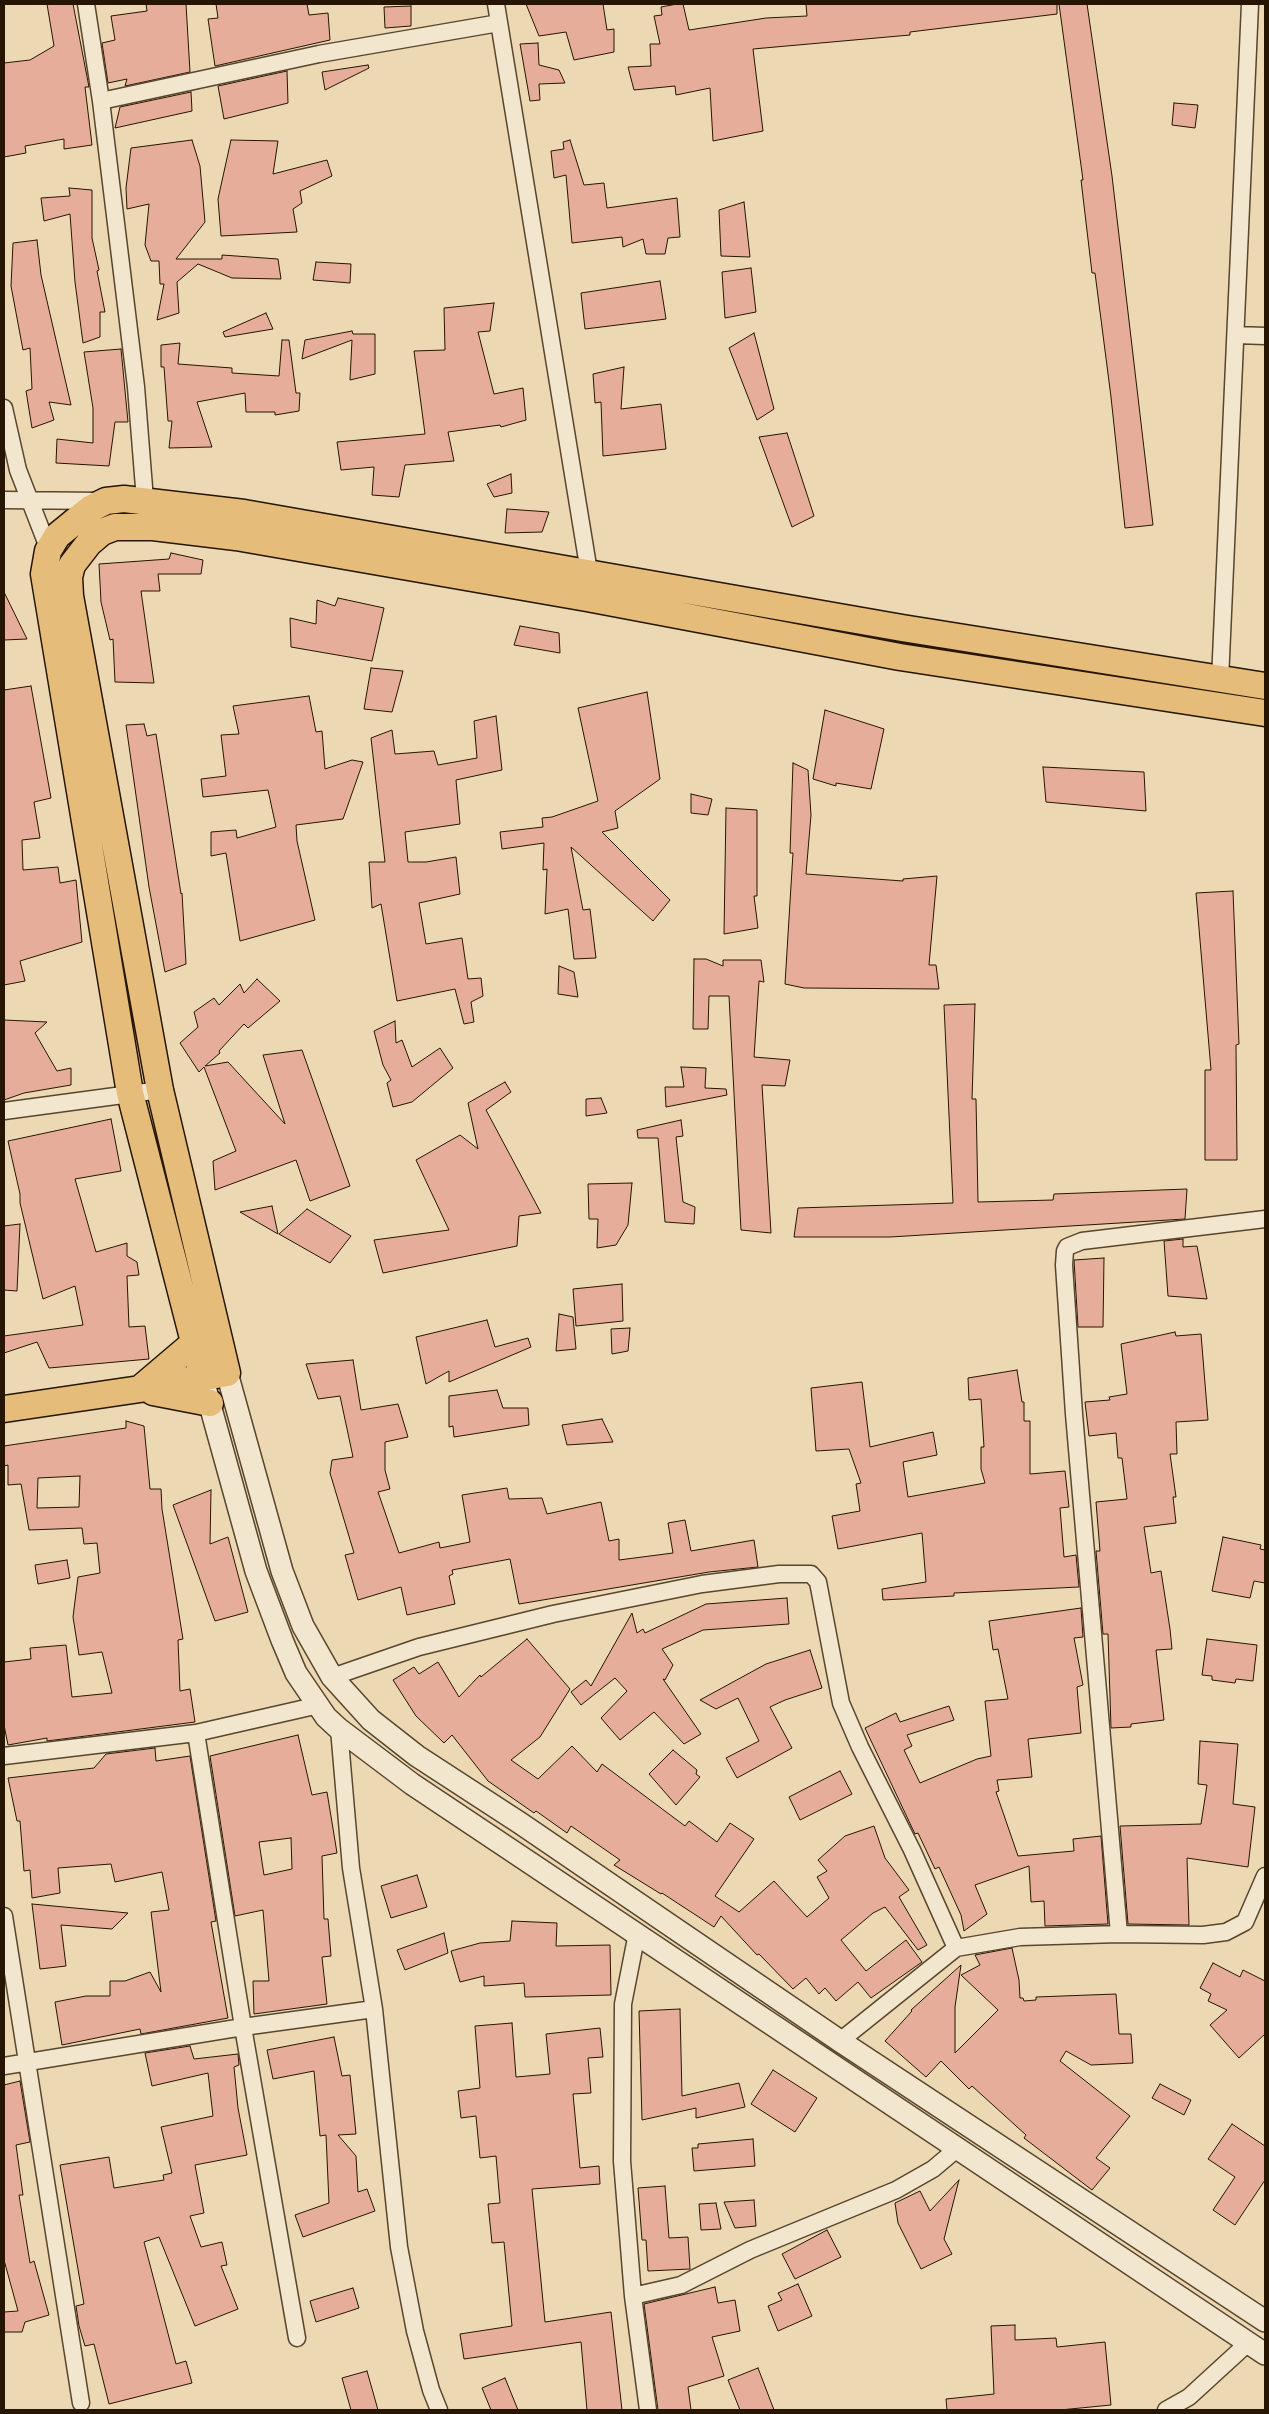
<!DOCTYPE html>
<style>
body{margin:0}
#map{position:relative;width:1269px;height:2414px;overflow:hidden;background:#ecd9b3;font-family:"IM FELL English",serif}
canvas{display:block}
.frame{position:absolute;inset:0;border:5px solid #261500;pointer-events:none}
</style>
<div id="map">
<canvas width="1269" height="2414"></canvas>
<div class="frame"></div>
</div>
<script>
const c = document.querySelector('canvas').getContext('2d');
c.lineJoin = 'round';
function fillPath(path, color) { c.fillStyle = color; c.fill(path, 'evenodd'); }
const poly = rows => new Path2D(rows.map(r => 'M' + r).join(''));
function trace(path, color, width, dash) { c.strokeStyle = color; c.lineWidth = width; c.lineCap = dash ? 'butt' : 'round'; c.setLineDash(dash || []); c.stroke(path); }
const building = poly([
 [47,4,73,4,89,87,85,87,92,145,64,149,64,139,25,146,26,153,4,157,4,63,30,60,54,46,47,4],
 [146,4,186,4,190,72,125,86,127,79,108,83,102,43,115,40,111,16,147,11,146,4],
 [216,4,307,4,309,15,328,13,330,40,215,66,208,19,218,18,216,4],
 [526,4,603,4,607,30,614,29,614,52,574,60,566,32,539,36,526,4],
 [677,4,683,4,689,30,766,18,807,16,806,4,1057,4,1057,14,910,32,910,35,753,49,763,131,713,141,710,88,676,95,675,86,634,90,628,67,651,66,650,44,660,44,654,16,662,15,661,7,677,4],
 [1059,4,1087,4,1112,176,1153,525,1125,528,1111,397,1095,273,1092,273,1081,180,1083,180,1059,4],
 [411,6,411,26,385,28,384,7,411,6],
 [538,43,539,65,559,70,565,83,539,84,540,100,530,101,520,44,538,43],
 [368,65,369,68,325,90,322,72,368,65],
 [287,71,288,103,224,119,218,86,287,71],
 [191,92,192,111,115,128,120,107,191,92],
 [1174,103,1198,105,1195,128,1172,125,1174,103],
 [192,140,200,166,205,222,176,259,222,259,222,255,278,259,281,279,232,278,198,264,177,282,179,313,157,320,164,284,160,284,159,261,151,261,145,245,149,204,127,209,126,188,131,148,192,140],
 [231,140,278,141,273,174,327,160,332,176,300,191,302,203,293,209,297,232,221,236,218,199,231,140],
 [570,140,584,185,604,183,607,208,677,198,680,237,668,238,665,254,646,254,643,239,623,247,622,237,572,243,566,175,554,178,551,151,564,149,563,142,570,140],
 [69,188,92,190,92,238,99,270,97,271,105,312,100,312,100,337,83,343,75,282,70,214,44,221,41,198,70,196,69,188],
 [744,202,750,257,721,256,719,210,744,202],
 [37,240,41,275,71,405,49,402,54,420,32,428,26,391,32,389,30,348,23,350,11,286,13,243,37,240],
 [316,262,351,264,350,283,313,280,316,262],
 [751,268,756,312,725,318,722,272,751,268],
 [660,281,666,319,585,329,581,293,660,281],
 [494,303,490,331,478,332,494,394,523,388,526,420,501,427,500,425,448,432,454,461,405,465,399,497,372,495,374,467,341,470,337,442,425,434,414,351,445,350,444,308,494,303],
 [266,313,273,329,225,337,223,332,266,313],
 [352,331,353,334,375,334,375,374,350,380,352,340,302,359,305,340,352,331],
 [754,333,774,409,757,420,729,348,754,333],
 [282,340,289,340,296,393,300,393,299,411,275,415,275,412,246,412,245,393,197,402,212,447,169,448,172,421,168,421,164,367,161,367,161,345,180,343,178,364,232,368,232,373,279,376,282,340],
 [121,349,128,422,115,422,109,466,56,463,57,439,93,443,93,408,84,352,121,349],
 [624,367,621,409,661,404,666,449,603,456,601,402,595,403,593,374,624,367],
 [787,433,814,516,792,527,759,437,787,433],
 [511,474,512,493,494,497,487,484,511,474],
 [507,509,549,512,542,532,505,533,507,509],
 [171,553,203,560,201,574,158,574,160,591,141,591,154,683,115,682,113,639,110,640,101,602,99,564,169,559,171,553],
 [4,592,27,639,4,640,4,592],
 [338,598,384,608,372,661,291,647,290,618,316,624,317,600,335,606,338,598],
 [520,626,559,633,560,653,514,645,520,626],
 [371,668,403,671,392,712,364,709,371,668],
 [31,686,51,798,34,802,40,838,22,840,23,870,58,867,60,883,76,880,82,942,20,961,25,981,4,985,4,690,31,686],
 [647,692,660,779,615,811,618,828,602,832,670,900,653,921,571,847,583,910,590,909,596,958,574,959,568,909,545,914,547,869,543,870,544,843,502,849,500,832,543,827,542,818,552,817,598,801,578,708,647,692],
 [309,696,316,732,322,731,325,769,352,760,363,762,343,819,296,825,297,841,315,920,240,941,226,853,211,856,211,832,236,830,237,838,276,827,268,790,203,797,201,779,226,776,221,735,239,734,233,706,309,696],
 [825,710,884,729,871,789,836,783,836,786,813,779,825,710],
 [496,716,502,770,456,780,460,824,405,832,408,862,426,862,456,857,460,894,419,903,426,944,462,938,468,979,481,978,483,996,471,1002,474,1022,464,1024,455,989,397,1001,381,904,372,908,369,862,385,862,371,738,392,730,395,754,434,751,438,765,477,758,474,721,496,716],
 [144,724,147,736,156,734,181,894,182,893,186,964,165,972,149,887,126,725,144,724],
 [793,763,808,770,811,815,806,874,903,881,903,879,937,876,929,965,936,965,939,989,804,988,785,984,793,853,790,853,793,763],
 [1043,767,1144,772,1146,811,1046,802,1043,767],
 [691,794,712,799,708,815,691,813,691,794],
 [726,808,757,810,757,896,754,896,758,928,724,934,726,808],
 [1233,891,1239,1044,1236,1045,1237,1160,1205,1160,1205,1070,1211,1070,1196,893,1233,891],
 [694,959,706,959,723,966,723,960,761,960,764,982,759,981,754,1057,790,1060,785,1086,762,1085,771,1233,741,1230,729,996,709,996,708,1029,693,1029,694,959],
 [559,966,574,972,578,997,558,994,559,966],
 [257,979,280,1001,248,1028,244,1024,219,1051,220,1053,205,1066,228,1062,285,1124,263,1055,302,1050,350,1186,310,1201,296,1160,215,1190,213,1161,236,1151,204,1067,199,1072,180,1043,198,1027,194,1012,214,998,219,1005,240,984,244,993,257,979],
 [975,1004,972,1099,976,1099,978,1202,1053,1200,1054,1194,1187,1189,1185,1219,890,1237,794,1237,798,1208,953,1203,944,1005,975,1004],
 [4,1020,47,1022,35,1033,57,1071,71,1068,71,1085,24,1093,4,1100,4,1020],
 [395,1021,396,1043,402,1040,412,1067,440,1048,453,1068,412,1102,393,1107,387,1083,391,1080,383,1065,374,1031,395,1021],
 [681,1067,706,1068,705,1088,726,1089,727,1095,666,1107,665,1087,684,1087,681,1067],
 [505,1082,511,1092,486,1110,541,1213,519,1216,517,1246,383,1273,374,1240,449,1230,416,1160,460,1135,478,1149,468,1103,505,1082],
 [601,1098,607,1113,586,1116,586,1099,601,1098],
 [111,1119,121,1171,75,1179,96,1252,127,1243,127,1256,137,1262,139,1275,127,1276,129,1327,145,1326,149,1359,49,1368,37,1342,4,1353,4,1336,83,1325,75,1286,43,1299,20,1203,20,1194,8,1141,111,1119],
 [681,1120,683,1136,676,1137,683,1202,695,1207,694,1224,665,1222,658,1138,638,1138,637,1130,681,1120],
 [632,1183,628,1225,616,1245,597,1248,598,1219,589,1219,588,1184,632,1183],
 [272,1206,278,1234,240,1212,272,1206],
 [307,1209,351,1236,330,1263,279,1234,307,1209],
 [20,1224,17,1291,4,1290,4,1226,20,1224],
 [1183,1239,1183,1247,1197,1246,1207,1299,1168,1296,1164,1241,1183,1239],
 [1104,1258,1103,1327,1078,1327,1074,1260,1104,1258],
 [622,1284,623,1321,576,1326,573,1289,622,1284],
 [559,1314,573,1317,576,1349,556,1351,559,1314],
 [487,1320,495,1347,528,1338,531,1347,449,1382,449,1371,426,1384,416,1337,487,1320],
 [630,1328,628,1351,612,1354,611,1329,630,1328],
 [1175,1332,1176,1336,1201,1334,1208,1420,1176,1422,1177,1454,1170,1454,1176,1497,1173,1497,1176,1523,1144,1527,1151,1573,1161,1571,1170,1629,1172,1649,1156,1650,1164,1720,1131,1724,1131,1727,1111,1728,1108,1634,1103,1634,1096,1551,1100,1551,1096,1502,1127,1499,1122,1458,1118,1458,1116,1433,1089,1436,1085,1402,1110,1400,1109,1397,1127,1394,1121,1344,1175,1332],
 [353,1360,361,1410,398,1404,408,1437,385,1442,385,1470,390,1489,378,1492,399,1553,439,1542,440,1548,470,1542,462,1495,507,1488,509,1499,542,1498,547,1514,601,1502,609,1541,619,1539,619,1560,673,1553,668,1523,685,1520,691,1551,754,1540,758,1567,709,1572,519,1604,510,1559,452,1570,453,1574,449,1576,455,1604,407,1615,401,1587,358,1600,345,1555,354,1553,330,1473,332,1460,353,1457,340,1396,318,1399,306,1364,353,1360],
 [1017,1370,1022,1402,1024,1402,1024,1421,1030,1421,1030,1474,1065,1471,1069,1507,1060,1508,1064,1557,1076,1555,1079,1587,954,1593,954,1596,883,1600,882,1589,926,1582,922,1533,838,1549,832,1516,860,1511,856,1484,861,1483,849,1449,816,1451,811,1388,862,1382,870,1447,933,1432,937,1455,903,1462,908,1497,985,1483,981,1469,981,1447,984,1447,981,1399,969,1400,968,1378,1017,1370],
 [497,1390,503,1408,528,1408,529,1425,454,1437,453,1426,449,1427,449,1396,497,1390],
 [602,1419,613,1442,567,1445,562,1425,602,1419],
 [126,1421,144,1426,150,1489,161,1489,162,1509,183,1639,178,1640,180,1691,190,1689,195,1722,47,1741,47,1738,8,1745,4,1725,4,1662,31,1659,30,1648,66,1645,72,1697,112,1693,102,1652,79,1655,73,1617,78,1577,100,1573,97,1543,84,1544,82,1528,29,1530,21,1484,8,1485,8,1465,4,1466,4,1446,126,1428,126,1421],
 [80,1476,79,1507,37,1508,38,1478,80,1476],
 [211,1490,210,1544,228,1537,248,1612,215,1621,173,1505,211,1490],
 [1223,1537,1261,1545,1260,1549,1265,1550,1265,1583,1254,1581,1250,1598,1212,1591,1223,1537],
 [67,1560,70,1578,38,1584,35,1565,67,1560],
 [787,1598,789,1624,703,1630,662,1649,673,1665,665,1680,663,1679,701,1734,684,1744,654,1712,620,1740,601,1718,627,1691,615,1678,581,1705,571,1692,586,1680,591,1686,632,1613,637,1633,643,1629,645,1633,706,1604,787,1598],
 [1081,1608,1083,1637,1074,1638,1083,1685,1077,1687,1081,1733,1028,1739,1032,1777,997,1780,999,1791,996,1792,1018,1856,1074,1851,1073,1839,1101,1836,1108,1924,1045,1926,1044,1901,1031,1902,1029,1866,975,1885,987,1914,964,1931,961,1915,939,1867,935,1869,918,1833,915,1834,865,1728,896,1713,900,1722,949,1706,954,1720,907,1735,912,1746,904,1750,920,1783,977,1759,991,1756,985,1701,1008,1699,998,1649,993,1650,989,1621,1081,1608],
 [527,1639,570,1689,540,1737,511,1760,538,1779,572,1746,597,1772,602,1764,685,1826,689,1821,717,1842,730,1823,754,1839,715,1896,739,1912,774,1881,807,1917,829,1898,817,1877,827,1871,818,1860,845,1836,874,1826,885,1858,909,1890,899,1897,927,1945,918,1950,885,1907,873,1913,841,1940,866,1971,906,1940,922,1962,871,1998,858,1982,836,2001,825,1988,819,1994,806,1978,793,1989,759,1954,757,1955,721,1916,714,1927,662,1893,661,1894,614,1865,620,1860,571,1826,567,1833,536,1811,534,1813,488,1781,452,1735,444,1743,416,1716,393,1680,414,1667,419,1674,438,1662,459,1697,480,1675,481,1677,493,1667,527,1639],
 [1207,1639,1257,1645,1253,1681,1236,1679,1235,1683,1212,1680,1212,1676,1202,1675,1207,1639],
 [810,1650,822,1688,785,1700,770,1707,792,1748,737,1778,726,1758,759,1741,738,1698,716,1709,700,1700,766,1664,810,1650],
 [298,1735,312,1795,327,1792,337,1853,322,1856,324,1919,328,1919,331,1956,322,1957,327,2004,254,2014,253,1981,269,1981,263,1910,235,1916,210,1756,298,1735],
 [291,1838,292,1869,264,1875,259,1842,291,1838],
 [1200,1741,1238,1744,1233,1804,1255,1807,1248,1867,1187,1858,1189,1925,1128,1924,1120,1826,1201,1824,1207,1785,1198,1784,1200,1741],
 [155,1748,156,1761,190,1756,216,1921,211,1922,228,2018,141,2034,140,2029,62,2045,55,2002,86,1996,110,1996,110,1981,125,1981,150,1972,161,1992,151,1912,169,1910,162,1872,115,1882,111,1864,58,1868,60,1893,32,1898,30,1870,24,1871,20,1821,17,1821,8,1778,94,1768,106,1754,155,1748],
 [673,1750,697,1770,696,1774,700,1777,676,1805,649,1774,673,1750],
 [840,1771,852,1794,800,1820,789,1797,840,1771],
 [417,1875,427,1907,391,1918,381,1886,417,1875],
 [32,1904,128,1913,112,1929,61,1925,66,1966,40,1969,32,1904],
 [512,1921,557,1923,556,1946,610,1945,611,1995,525,1997,524,1983,484,1986,484,1976,460,1982,451,1951,480,1943,510,1941,512,1921],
 [444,1933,448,1953,405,1970,397,1950,444,1933],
 [1012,1948,1019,1980,1020,1998,1023,1998,1024,2001,1036,2000,1036,1997,1116,1994,1119,2034,1131,2034,1133,2063,1091,2065,1066,2051,1060,2061,1130,2116,1096,2158,1110,2168,1092,2190,1024,2138,1026,2135,972,2086,969,2089,941,2061,926,2077,885,2041,912,2011,911,2010,961,1965,955,2007,955,2053,998,2010,961,1975,980,1965,975,1955,1012,1948],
 [1213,1963,1240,1977,1243,1970,1265,1981,1265,2034,1239,2058,1210,2025,1227,2010,1208,2001,1211,1994,1200,1988,1213,1963],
 [680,2009,682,2096,739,2083,745,2107,696,2118,696,2108,642,2120,639,2011,680,2009],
 [512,2023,516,2077,550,2074,546,2034,600,2028,603,2057,588,2058,591,2093,573,2094,580,2168,599,2166,600,2184,532,2189,545,2322,611,2312,622,2410,587,2410,581,2342,464,2359,460,2334,512,2326,504,2242,492,2243,488,2204,500,2203,496,2156,480,2158,476,2116,461,2118,458,2091,480,2088,475,2026,512,2023],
 [334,2037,342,2076,350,2075,356,2134,338,2135,356,2156,358,2192,367,2189,375,2211,303,2237,295,2215,329,2203,326,2135,320,2136,314,2071,273,2079,267,2050,334,2037],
 [190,2046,194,2059,238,2054,239,2065,234,2067,238,2108,247,2155,195,2165,204,2213,190,2216,201,2247,222,2242,227,2265,221,2266,238,2309,195,2326,159,2237,144,2242,176,2364,186,2361,192,2383,109,2404,94,2344,85,2346,79,2326,76,2306,84,2304,60,2165,109,2157,114,2188,164,2180,163,2175,172,2173,161,2127,213,2116,208,2073,152,2086,145,2053,190,2046],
 [773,2070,817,2098,795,2132,751,2104,773,2070],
 [20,2081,30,2142,16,2145,23,2195,19,2195,30,2263,34,2261,49,2315,25,2322,22,2332,4,2332,4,2312,18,2311,4,2260,4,2085,20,2081],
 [1160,2084,1191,2100,1184,2115,1152,2098,1160,2084],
 [1232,2124,1265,2146,1265,2180,1235,2225,1213,2210,1235,2177,1208,2159,1232,2124],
 [753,2139,755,2166,694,2171,692,2148,698,2148,698,2144,753,2139],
 [959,2180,944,2239,952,2254,921,2269,898,2223,895,2203,920,2191,930,2211,959,2180],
 [665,2186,669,2238,688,2237,690,2269,648,2271,646,2240,642,2240,638,2188,665,2186],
 [754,2200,756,2226,735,2228,724,2202,754,2200],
 [716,2203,721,2229,701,2230,699,2204,716,2203],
 [827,2230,841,2257,795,2279,782,2254,827,2230],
 [798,2284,812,2316,778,2331,768,2306,782,2300,778,2293,798,2284],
 [715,2287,718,2303,735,2300,740,2331,712,2337,724,2376,688,2387,691,2410,658,2410,644,2304,715,2287],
 [353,2288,359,2308,316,2322,310,2301,353,2288],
 [1015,2325,1015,2340,1056,2338,1057,2347,1105,2342,1111,2405,1060,2410,947,2410,946,2399,994,2394,991,2326,1015,2325],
 [758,2368,774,2410,740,2410,728,2380,758,2368],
 [367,2371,378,2410,351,2410,342,2378,367,2371],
 [505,2378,518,2410,491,2410,482,2388,505,2378]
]);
fillPath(building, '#e6ad9a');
trace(building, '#261500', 1);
const minor = poly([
 [86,4,101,101,136,387,145,500],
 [496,4,589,572,588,581],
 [101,101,319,54,499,23],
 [1236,335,1265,336],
 [4,408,18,470,51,555],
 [4,500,101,501],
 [1220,680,1250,4],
 [4,1111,160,1090],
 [332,1677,419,1647,553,1614,702,1584,779,1574,811,1574,818,1582,841,1703,860,1747,912,1850,956,1948],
 [339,1729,351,1868,374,2009,399,2247,415,2331,431,2390,439,2410],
 [196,1733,243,2027,297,2338],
 [4,1756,196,1733,319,1705],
 [4,1916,81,2403],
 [637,1933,623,2004,622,2161,633,2296,648,2410],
 [1119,1934,1074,1414,1064,1265,1065,1251,1067,1247,1082,1241,1265,1219],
 [840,2041,956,1948,1020,1937,1119,1934,1203,1935,1226,1932,1245,1922,1265,1876],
 [4,2066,243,2027,374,2009],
 [633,2296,681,2285,750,2250,896,2190,933,2169,958,2148],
 [1166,2410,1189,2397,1248,2343]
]);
const tertiary = poly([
 [227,1373,282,1571,303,1626,332,1677,371,1720,417,1756,520,1823,840,2041,1265,2321],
 [205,1387,256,1571,282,1640,296,1673,326,1717,339,1729,412,1784,1265,2354]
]);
const primary = poly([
 [203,1377,130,1093,44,574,48,551,57,536,90,509,106,501,124,499,244,513,902,628,1265,686],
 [141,1388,194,1343],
 [153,1392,210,1403],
 [4,1409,140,1389,227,1373,160,1090,70,596,69,577,72,565,89,543,102,532,115,527,153,527,236,537,587,598,900,657,1265,713]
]);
trace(minor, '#58462d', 19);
trace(tertiary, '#58462d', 24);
trace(primary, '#261500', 29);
trace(minor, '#f3e6ce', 16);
trace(tertiary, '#f3e6ce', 21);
trace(primary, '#e6bc7a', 26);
</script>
